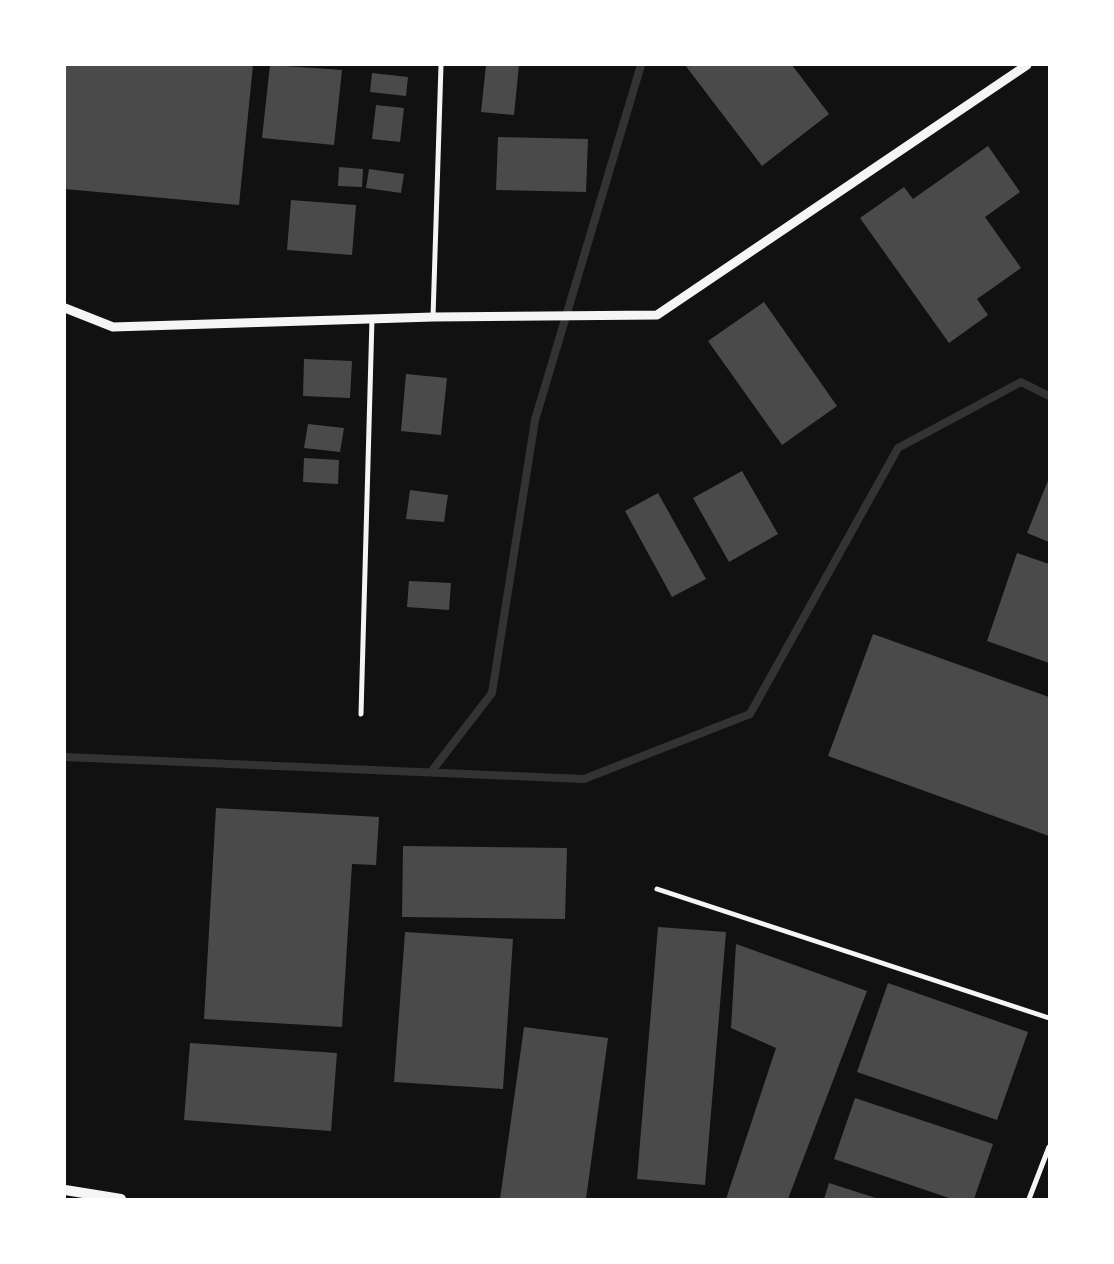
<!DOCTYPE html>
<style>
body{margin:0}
#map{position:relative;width:1114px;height:1264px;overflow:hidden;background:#111;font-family:"Public Sans",sans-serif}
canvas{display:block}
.frame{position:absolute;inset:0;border:66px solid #fff;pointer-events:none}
</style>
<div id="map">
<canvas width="1114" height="1264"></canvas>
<div class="frame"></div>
</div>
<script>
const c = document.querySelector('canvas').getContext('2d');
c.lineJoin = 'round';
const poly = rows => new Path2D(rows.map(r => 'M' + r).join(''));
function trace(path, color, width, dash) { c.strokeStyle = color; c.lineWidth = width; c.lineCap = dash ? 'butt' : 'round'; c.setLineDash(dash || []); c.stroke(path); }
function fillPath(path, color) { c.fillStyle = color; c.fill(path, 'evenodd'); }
trace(poly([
 [65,757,584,779,750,714,898,448,1021,382,1049,396],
 [431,772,492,693,535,420,641,65]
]), '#333', 8);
fillPath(poly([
 [65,65,253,65,239,205,65,189],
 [270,65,342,70,334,145,262,138],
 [486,65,519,65,514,115,481,112],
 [685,65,792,65,829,114,762,166],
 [372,73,408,77,406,96,370,92],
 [376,105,404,108,400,142,372,139],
 [498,137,588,139,586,192,496,190],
 [988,146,1020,192,985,217,1021,268,977,299,988,315,949,343,860,218,904,187,913,199],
 [339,167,363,169,362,187,338,186],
 [369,169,404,174,401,193,366,188],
 [291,200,356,205,352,255,287,250],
 [764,302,837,406,782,445,708,341],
 [304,359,352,361,350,398,303,396],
 [406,374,447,378,441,435,401,431],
 [308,424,344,428,340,452,304,448],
 [304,458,339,460,338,484,303,482],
 [742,471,778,534,729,562,693,498],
 [1049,478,1049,542,1027,533],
 [410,490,448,495,444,522,406,519],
 [658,493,706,579,672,597,625,511],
 [1017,553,1049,564,1049,663,987,641],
 [409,581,451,583,449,610,407,607],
 [873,634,1049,697,1049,836,828,756],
 [216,808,379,817,376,865,352,864,342,1027,204,1019],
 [403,846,567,848,565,919,402,917],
 [658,927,726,932,705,1185,637,1179],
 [405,932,513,939,503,1089,394,1082],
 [736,944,867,991,788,1199,726,1199,776,1048,731,1028],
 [888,983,1028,1032,997,1120,857,1072],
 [524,1027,608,1038,586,1199,500,1199],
 [190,1043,337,1053,331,1131,184,1120],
 [855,1098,993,1144,974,1199,952,1199,834,1159],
 [829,1183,879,1199,824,1199]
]), '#4a4a4a');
trace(poly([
 [433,317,441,65],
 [361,714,372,319],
 [657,889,1049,1018],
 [1029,1199,1049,1147]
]), '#f5f5f5', 5);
trace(poly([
 [65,308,113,327,433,317,657,315,1027,65]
]), '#f5f5f5', 9);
trace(poly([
 [65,1190,121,1199]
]), '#f5f5f5', 10);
</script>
